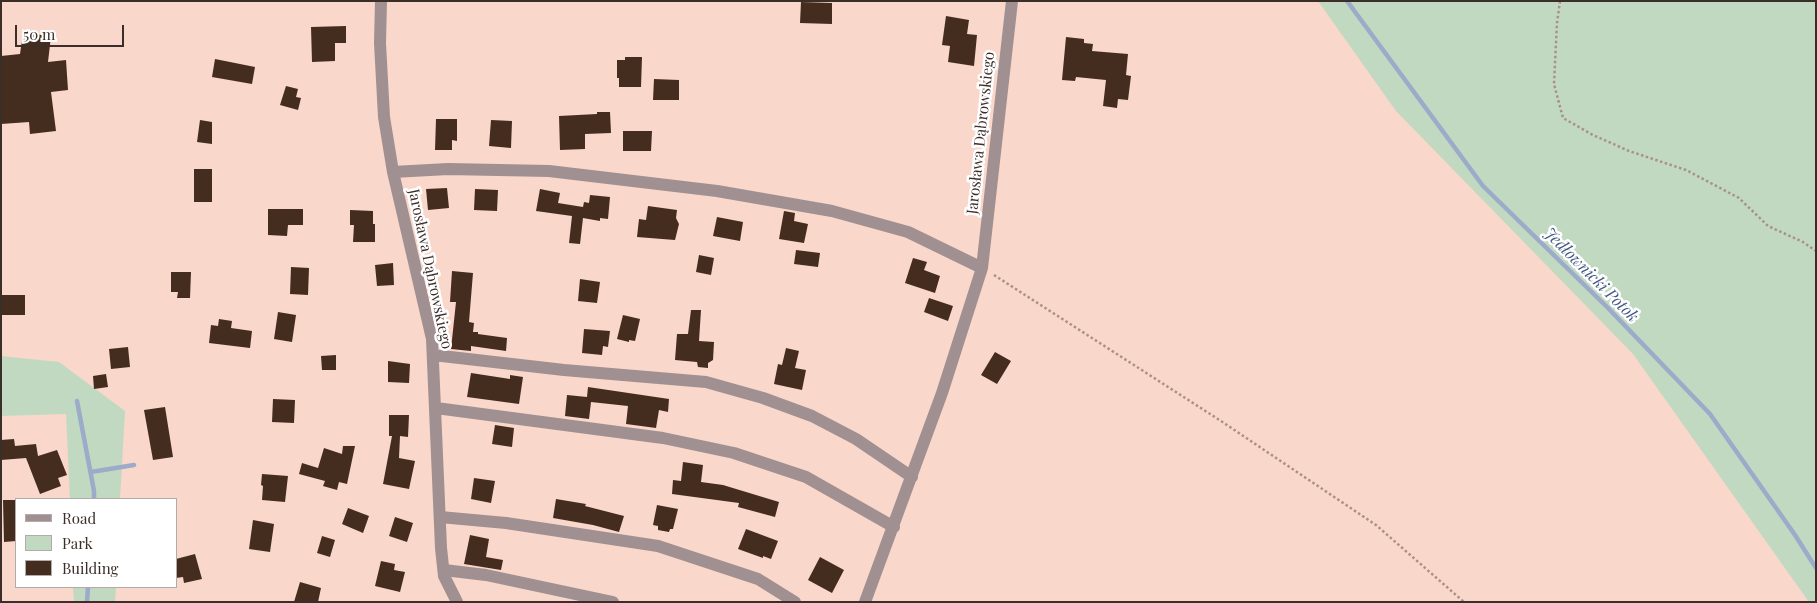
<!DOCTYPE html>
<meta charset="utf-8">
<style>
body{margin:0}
#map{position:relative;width:1817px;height:603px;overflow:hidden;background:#f9d7ca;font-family:"Playfair Display",serif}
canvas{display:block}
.frame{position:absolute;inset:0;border:2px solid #3b2e29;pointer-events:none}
.legend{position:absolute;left:15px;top:498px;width:162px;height:90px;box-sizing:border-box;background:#fff;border:1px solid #b1aba9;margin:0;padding:6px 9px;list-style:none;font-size:15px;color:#3b2e29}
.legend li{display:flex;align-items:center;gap:10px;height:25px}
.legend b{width:25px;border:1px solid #b1aba9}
.scale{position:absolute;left:15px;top:25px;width:109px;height:22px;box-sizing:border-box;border:2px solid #3b2e29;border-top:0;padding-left:6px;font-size:15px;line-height:18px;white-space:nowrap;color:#3b2e29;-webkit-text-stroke:4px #fff;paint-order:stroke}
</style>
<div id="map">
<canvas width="1817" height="603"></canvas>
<div class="frame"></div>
<ul class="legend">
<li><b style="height:6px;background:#a09091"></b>Road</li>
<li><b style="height:14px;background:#c1d9c1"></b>Park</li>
<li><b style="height:14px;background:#442d1e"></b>Building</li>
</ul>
<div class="scale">50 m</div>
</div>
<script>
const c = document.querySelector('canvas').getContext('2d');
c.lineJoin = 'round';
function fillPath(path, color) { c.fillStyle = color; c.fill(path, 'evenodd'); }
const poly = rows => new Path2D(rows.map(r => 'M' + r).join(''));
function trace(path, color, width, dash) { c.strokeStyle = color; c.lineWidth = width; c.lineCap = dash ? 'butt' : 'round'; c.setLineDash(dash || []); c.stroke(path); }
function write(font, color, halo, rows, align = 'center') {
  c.font = font + ' "Playfair Display",serif'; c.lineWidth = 5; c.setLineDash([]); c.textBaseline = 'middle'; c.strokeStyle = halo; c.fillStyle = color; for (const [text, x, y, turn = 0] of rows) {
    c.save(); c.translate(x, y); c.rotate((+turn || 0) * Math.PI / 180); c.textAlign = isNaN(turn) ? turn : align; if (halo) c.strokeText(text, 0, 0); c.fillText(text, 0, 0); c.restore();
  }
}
fillPath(poly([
 [1318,1,1816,1,1816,602,1809,602,1633,354,1396,111],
 [1,356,59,362,125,411,120,499,70,499,66,414,1,416],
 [73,587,116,587,115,602,74,602]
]), '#c1d9c1');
trace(poly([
 [1347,1,1483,186,1607,307,1710,414,1795,535,1816,568],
 [77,401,94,491,94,499],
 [91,472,134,465],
 [87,602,88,587]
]), '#9babc9', 4.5);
fillPath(poly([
 [801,2,832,3,832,24,800,23],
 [946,16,969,20,967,34,977,35,974,66,948,62,950,46,942,45],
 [346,26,346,43,335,43,335,61,312,62,311,27],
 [23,33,51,36,48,62,66,60,68,90,51,92,56,131,30,134,29,122,1,124,1,56,20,54],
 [1066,37,1084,39,1084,43,1093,44,1092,51,1128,54,1126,75,1131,76,1128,100,1118,99,1117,108,1103,106,1106,80,1076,77,1075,81,1062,80],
 [625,57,642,57,641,87,619,87,619,78,617,78,617,60,625,60],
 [215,59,255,67,252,84,212,77],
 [654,79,679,80,679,100,653,100],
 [286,86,298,89,296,97,301,98,298,110,280,105],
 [597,112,610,112,611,133,585,134,585,149,560,150,559,116,597,114],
 [436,119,457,119,457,141,452,140,452,150,435,150],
 [200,120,212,122,212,144,197,142],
 [491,120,512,121,511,148,489,146],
 [623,131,652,131,651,151,623,151],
 [194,169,212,169,212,202,194,202],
 [447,188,449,208,428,210,426,189],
 [475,189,498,190,497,211,474,210],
 [540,189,560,193,558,203,583,207,584,202,589,203,590,195,610,197,608,219,600,218,600,221,583,218,580,244,569,243,572,216,536,211],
 [648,206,677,210,676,218,679,224,675,240,637,237,639,219,646,220],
 [268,209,303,209,303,225,288,225,287,236,268,235],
 [350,210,373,211,373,224,375,224,375,242,353,242,354,225,350,225],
 [784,211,795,213,794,221,808,224,804,243,779,239],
 [717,217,743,222,740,241,713,236],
 [796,250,820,253,818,267,794,264],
 [699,255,714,258,711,275,696,272],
 [913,258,927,262,924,270,940,276,935,293,905,283],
 [393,263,394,285,377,286,375,265],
 [291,267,309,268,308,295,290,294],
 [452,271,473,273,469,322,474,323,473,332,478,332,478,334,507,338,506,351,471,346,471,351,451,349,456,302,450,302],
 [171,272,191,272,190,298,177,298,178,292,171,292],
 [580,279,600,282,597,303,578,301],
 [1,295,25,295,25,315,1,315],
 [929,298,953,306,948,321,924,312],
 [691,310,701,310,699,341,714,342,713,360,708,363,708,368,698,367,697,362,675,360,677,334,688,334],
 [278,312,296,315,292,342,274,339],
 [623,315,640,319,635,341,629,340,629,342,617,339],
 [219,319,232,321,231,328,252,331,250,348,209,343,211,325,218,326],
 [584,329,610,331,608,347,603,346,602,355,582,353],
 [128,347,130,367,111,369,109,349],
 [786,348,799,351,795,368,806,370,802,390,774,384,778,364,782,365],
 [995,352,1011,361,997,384,981,375],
 [336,355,336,370,322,370,321,356],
 [388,361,410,364,409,383,388,382],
 [471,373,510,379,510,375,523,377,519,404,467,397],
 [106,374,108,387,94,389,93,376],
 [588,387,669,399,668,412,659,410,656,428,626,424,628,406,591,402,589,419,565,416,567,395,587,397],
 [273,399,295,400,294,423,272,422],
 [165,407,173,457,153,460,144,410],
 [389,415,409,415,408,437,400,436,399,458,415,461,409,489,383,484,392,436,389,436],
 [495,425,514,428,512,447,492,444],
 [14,439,15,446,36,444,38,456,57,450,67,475,58,478,61,486,40,494,26,458,1,460,1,440],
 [343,446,355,446,347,484,339,482,337,490,323,486,325,481,299,474,302,463,318,468,324,448,342,454],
 [683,462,703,465,701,482,723,485,779,502,775,517,738,507,739,503,672,494,673,480,681,481],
 [262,474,288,476,285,502,262,500,263,486,261,485],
 [474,478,495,481,491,503,471,499],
 [556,499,586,504,585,506,624,516,619,532,593,525,553,518],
 [3,500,16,500,16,541,4,542],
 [657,505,678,509,673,529,670,529,669,532,658,530,658,526,653,525],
 [348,508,369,516,363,533,342,524],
 [395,517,413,523,407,542,389,536],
 [253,520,274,524,270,552,249,549],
 [746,529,778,541,771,559,763,556,763,558,738,549],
 [470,535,489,539,486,557,503,560,501,570,464,564],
 [322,536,335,540,330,557,317,553],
 [195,554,202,579,184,583,183,577,176,578,176,559],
 [820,557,844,570,832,593,808,580],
 [381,561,395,564,394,570,405,572,400,592,375,586],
 [300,582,321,588,318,602,294,602]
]), '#442d1e');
trace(poly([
 [1560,1,1557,23,1554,84,1563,118,1593,135,1629,151,1686,170,1739,198,1768,226,1803,242,1816,251],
 [994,275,1221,421,1376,525,1464,602]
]), '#aa9187', 2.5, [2.5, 2.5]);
trace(poly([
 [381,1,380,43,384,117,393,172,432,339,441,548,444,576,457,602],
 [393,172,448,169,549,171,717,191,832,211,908,232,982,268],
 [433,355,564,370,706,382,763,398,812,416,856,439,912,477],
 [436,408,663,438,734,453,806,477,894,527],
 [440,517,506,523,658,546,758,579,795,602],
 [444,570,486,575,613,602],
 [865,602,942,393,982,268,1012,1]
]), '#a09091', 12);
write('15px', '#3b2e29', '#fff', [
 ["Jarosława Dąbrowskiego",981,133,-84],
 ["Jarosława Dąbrowskiego",430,269,78]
]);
write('italic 16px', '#405782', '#fff', [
 ["Jedłownicki Potok",1591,275,45]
]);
</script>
